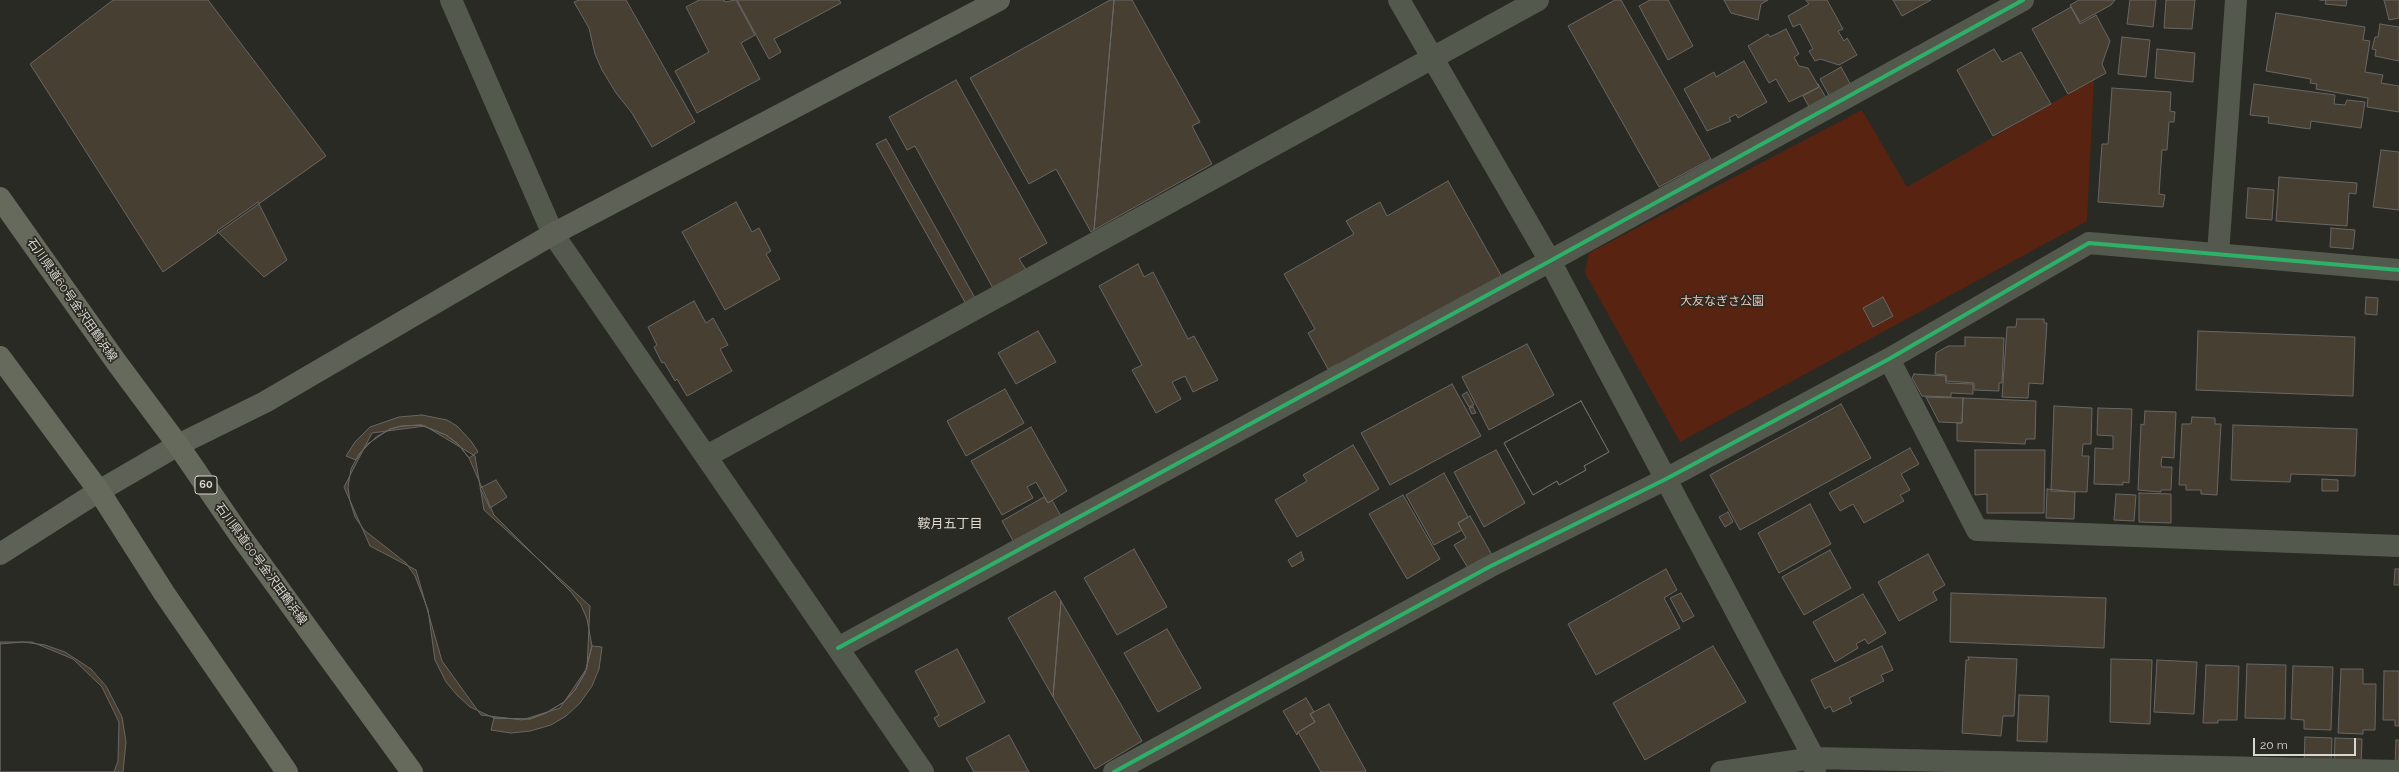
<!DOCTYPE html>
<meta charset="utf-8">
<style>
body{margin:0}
#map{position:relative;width:2399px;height:772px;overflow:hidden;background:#2a2a25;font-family:Raleway,sans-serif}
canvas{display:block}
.scale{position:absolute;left:2253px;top:738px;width:103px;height:18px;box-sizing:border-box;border:2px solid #d7d6d1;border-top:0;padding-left:5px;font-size:12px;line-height:14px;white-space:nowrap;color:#d7d6d1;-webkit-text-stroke:3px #2c2b23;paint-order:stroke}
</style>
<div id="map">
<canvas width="2399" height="772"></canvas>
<div class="scale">20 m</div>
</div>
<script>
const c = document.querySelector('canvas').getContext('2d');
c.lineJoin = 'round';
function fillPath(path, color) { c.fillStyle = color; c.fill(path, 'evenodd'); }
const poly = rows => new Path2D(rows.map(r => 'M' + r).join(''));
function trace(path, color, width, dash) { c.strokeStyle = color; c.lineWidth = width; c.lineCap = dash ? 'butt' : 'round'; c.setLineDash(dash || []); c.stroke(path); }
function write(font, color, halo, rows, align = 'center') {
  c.font = font + ' Raleway,"Noto Sans JP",sans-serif'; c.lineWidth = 3.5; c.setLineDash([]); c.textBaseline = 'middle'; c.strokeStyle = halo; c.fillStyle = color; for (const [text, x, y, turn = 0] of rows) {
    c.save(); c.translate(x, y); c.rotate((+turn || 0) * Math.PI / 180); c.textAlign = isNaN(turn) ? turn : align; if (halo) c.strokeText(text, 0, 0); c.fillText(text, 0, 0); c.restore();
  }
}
fillPath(poly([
 [2094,79,2087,221,1680,442,1585,273,1589,253,1862,110,1907,187]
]), '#582311');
const building = poly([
 [113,0,208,0,326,156,163,272,30,64,113,0],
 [579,0,626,0,695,122,652,147,632,113,616,93,602,70,595,54,589,28,574,2,579,0],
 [699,0,724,0,725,2,736,0,755,35,741,43,760,79,697,113,675,71,709,52,686,7,699,0],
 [737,0,839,0,841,3,774,39,781,52,769,59,737,0],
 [1110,0,1114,0,1094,230,1091,232,1056,169,1029,184,970,78,1110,0],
 [1114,0,1132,0,1200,122,1192,126,1212,164,1094,230,1114,0],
 [1615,0,1621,0,1711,159,1659,187,1568,26,1615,0],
 [1650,0,1668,0,1693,46,1668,60,1639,6,1650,0],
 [1724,0,1768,0,1761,4,1758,20,1731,13,1724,0],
 [1806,0,1827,0,1843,29,1838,31,1844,41,1847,38,1857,55,1839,65,1820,59,1815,61,1809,51,1813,49,1800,24,1793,27,1788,16,1809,4,1806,0],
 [1893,0,1931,0,1902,16,1893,0],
 [2079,0,2115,0,2111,5,2080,22,2070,5,2079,0],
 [2130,0,2156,0,2153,27,2127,24,2130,0],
 [2166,0,2195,0,2192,29,2164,28,2166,0],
 [2320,0,2347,0,2346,6,2325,4,2326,0,2320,0],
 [2384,0,2399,0,2399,18,2389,20,2384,0],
 [2071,7,2080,24,2096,15,2110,41,2102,64,2106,73,2068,94,2032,29,2071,7],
 [2276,13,2365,27,2363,40,2370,41,2365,72,2383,75,2381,83,2399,86,2399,112,2367,107,2368,98,2316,89,2317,84,2310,83,2311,79,2266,71,2276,13],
 [2380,24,2399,27,2399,61,2375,56,2376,50,2372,49,2375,37,2378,37,2380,24],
 [1786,29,1799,54,1794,57,1799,66,1808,68,1819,87,1789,102,1776,79,1769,83,1748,46,1768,34,1770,37,1786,29],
 [2122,37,2150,40,2146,77,2118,74,2122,37],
 [1994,49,2002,62,2021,52,2051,104,1993,136,1957,70,1994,49],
 [2157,49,2195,53,2193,82,2155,78,2157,49],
 [1744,61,1767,102,1738,118,1736,114,1729,118,1731,121,1707,131,1684,89,1714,72,1716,77,1744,61],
 [1841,67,1852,87,1831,99,1820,79,1841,67],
 [956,80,1047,243,1019,259,1027,271,994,290,915,146,907,150,889,117,956,80],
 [1818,84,1828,101,1811,110,1803,96,1819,87,1818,84],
 [2254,84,2335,95,2334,104,2345,105,2347,100,2365,102,2361,128,2311,121,2310,129,2268,123,2269,117,2250,115,2254,84],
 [2112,88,2171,92,2170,111,2175,112,2174,122,2169,122,2167,150,2162,150,2159,194,2165,195,2163,207,2098,202,2102,144,2108,144,2112,88],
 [886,139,975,298,966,304,876,144,886,139],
 [2381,150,2399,152,2399,210,2373,207,2381,150],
 [2279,177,2357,183,2356,194,2349,193,2347,226,2276,221,2279,177],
 [1448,181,1502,277,1340,369,1338,364,1328,369,1308,333,1315,329,1284,274,1354,234,1346,221,1380,202,1387,216,1448,181],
 [2248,188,2274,190,2272,220,2246,218,2248,188],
 [258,202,287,260,264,277,217,231,258,202],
 [736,202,752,232,759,228,771,251,766,254,780,279,725,310,682,232,736,202],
 [2331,228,2355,230,2353,249,2330,247,2331,228],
 [1138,264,1144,277,1153,272,1188,339,1194,336,1218,380,1193,392,1185,376,1172,382,1181,399,1156,413,1132,370,1142,365,1099,286,1138,264],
 [1883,297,1893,316,1873,327,1863,308,1883,297],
 [2366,297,2378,298,2377,315,2365,314,2366,297],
 [694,301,706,323,713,318,728,345,720,349,732,371,687,396,677,379,675,381,664,362,662,363,654,347,657,345,648,327,694,301],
 [2017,319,2044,319,2044,323,2047,323,2043,384,2029,383,2028,398,2002,397,2007,327,2016,327,2017,319],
 [1038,331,1056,362,1016,384,998,353,1038,331],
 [2198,331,2355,337,2353,396,2196,390,2198,331],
 [1965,337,2004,338,2002,383,1999,383,1999,391,1974,390,1974,383,1946,381,1946,375,1935,374,1936,353,1948,346,1965,346,1965,337],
 [1527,344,1554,395,1489,430,1462,377,1527,344],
 [1914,374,1946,376,1946,383,1973,384,1973,394,1951,393,1951,397,1922,396,1912,378,1914,374],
 [1452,384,1481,436,1390,485,1361,433,1452,384],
 [1005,389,1024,423,966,456,947,421,1005,389],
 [1467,392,1474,405,1469,407,1462,395,1467,392],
 [1926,397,1963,398,1962,423,1939,422,1926,397],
 [1963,398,2036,401,2035,439,2026,439,2025,444,1957,441,1957,423,1962,423,1963,398],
 [1581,401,1609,452,1584,466,1586,470,1559,485,1557,481,1533,495,1504,443,1581,401],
 [1581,401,1609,452,1584,466,1586,470,1559,485,1557,481,1533,495,1504,443,1581,401],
 [1841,404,1871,458,1740,530,1710,475,1841,404],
 [2054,406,2092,408,2091,444,2083,444,2082,456,2089,456,2087,492,2051,491,2054,406],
 [1473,407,1476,413,1472,414,1469,408,1473,407],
 [2098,408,2132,409,2129,483,2123,482,2123,485,2094,484,2095,448,2113,449,2113,436,2097,435,2098,408],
 [2145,411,2176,412,2174,458,2162,457,2161,464,2162,467,2172,467,2171,490,2161,490,2161,492,2138,490,2141,424,2144,425,2145,411],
 [422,415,447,420,457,426,471,441,478,452,469,458,458,444,446,435,421,425,402,426,390,429,366,445,356,460,346,456,355,442,370,427,399,417,422,415],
 [2192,417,2215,418,2215,424,2221,424,2217,495,2201,494,2201,490,2186,490,2186,485,2179,485,2182,424,2191,424,2192,417],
 [421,425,446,435,458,444,469,458,494,515,571,592,581,605,587,619,592,646,585,673,575,690,564,702,546,713,530,719,494,718,470,707,457,695,446,682,435,660,428,610,415,576,406,563,364,530,355,517,350,501,348,487,351,469,359,454,376,437,390,429,402,426,421,425],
 [2233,425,2357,429,2355,476,2291,474,2290,482,2231,480,2233,425],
 [425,426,475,456,484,510,590,606,587,668,560,708,522,720,481,715,442,661,416,570,370,546,344,487,372,433,425,426],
 [1031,427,1067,491,1048,503,1036,482,1027,487,1033,498,1002,515,971,461,1031,427],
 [1353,445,1379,489,1297,537,1275,500,1307,481,1303,475,1353,445],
 [1910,448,1919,464,1901,474,1910,490,1900,495,1904,501,1864,523,1853,504,1840,511,1829,493,1910,448],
 [1496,450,1525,503,1484,527,1454,472,1496,450],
 [1975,450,2045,450,2044,513,1987,513,1987,494,1975,495,1975,450],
 [1444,473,1468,517,1458,523,1462,530,1434,545,1406,495,1444,473],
 [2322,479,2338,480,2338,491,2322,491,2322,479],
 [496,480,507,497,490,508,480,488,496,480],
 [2047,489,2075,492,2074,519,2046,518,2047,489],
 [2139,493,2171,494,2171,523,2139,522,2139,493],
 [2116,494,2136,495,2134,521,2114,520,2116,494],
 [1403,495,1440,559,1407,579,1369,514,1403,495],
 [1044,497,1048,503,1052,500,1063,520,1016,546,1002,521,1044,497],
 [1810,504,1831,544,1779,573,1758,533,1810,504],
 [1728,512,1733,522,1725,527,1719,517,1728,512],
 [1470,516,1492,555,1468,568,1454,545,1466,538,1458,523,1470,516],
 [1134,549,1167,607,1117,635,1084,578,1134,549],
 [1830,550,1851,588,1804,615,1782,577,1830,550],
 [1301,552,1304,560,1292,567,1288,560,1301,552],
 [1928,554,1945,585,1933,592,1937,600,1899,621,1878,582,1928,554],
 [1666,569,1677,590,1664,598,1680,628,1596,675,1568,624,1666,569],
 [2395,569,2399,569,2399,585,2394,585,2395,569],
 [1055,591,1061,601,1053,697,1008,618,1055,591],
 [1681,593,1694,616,1683,622,1670,598,1681,593],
 [1951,593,2106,598,2104,648,1950,642,1951,593],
 [1863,594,1886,633,1868,644,1865,639,1856,644,1858,648,1835,662,1813,622,1863,594],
 [1061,601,1142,741,1095,769,1053,697,1061,601],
 [1167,629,1201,688,1158,712,1124,653,1167,629],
 [0,642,32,642,73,659,102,687,119,722,118,761,114,772,0,772,0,642],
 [23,642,45,645,65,652,91,669,106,686,122,717,126,742,123,772,0,772,0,644,23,642],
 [592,646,602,647,599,669,592,686,580,703,566,716,551,725,530,731,511,733,491,730,494,718,530,719,546,713,564,702,575,690,585,673,592,646],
 [1713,646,1746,702,1645,760,1613,703,1713,646],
 [1882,646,1893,670,1881,675,1884,681,1849,698,1852,703,1833,712,1830,706,1825,709,1811,680,1882,646],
 [957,649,985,702,939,727,934,718,939,715,915,671,957,649],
 [1968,657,2017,659,2014,716,2003,716,2001,736,1962,733,1966,660,1969,660,1968,657],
 [2111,659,2152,660,2150,724,2110,722,2111,659],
 [2157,660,2197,662,2194,714,2154,712,2157,660],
 [2247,664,2286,665,2285,719,2245,718,2247,664],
 [2206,665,2239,666,2237,720,2218,720,2218,723,2203,723,2206,665],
 [2293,666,2333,667,2331,730,2304,729,2304,720,2291,719,2293,666],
 [2341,669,2363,669,2363,684,2376,684,2375,730,2363,730,2363,734,2338,733,2341,669],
 [2384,671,2399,671,2399,726,2395,726,2395,720,2383,720,2384,671],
 [2019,695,2049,696,2047,742,2017,741,2019,695],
 [1306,698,1314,712,1310,714,1315,722,1298,732,1297,735,1283,711,1306,698],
 [1329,704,1366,771,1364,772,1321,772,1298,732,1315,722,1310,714,1329,704],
 [1009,735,1029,772,974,772,966,758,1009,735],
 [2305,737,2332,738,2331,765,2304,764,2305,737],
 [2335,738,2362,739,2361,767,2334,765,2335,738],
 [2396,740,2399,740,2399,768,2395,767,2396,740]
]);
fillPath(building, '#483f33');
trace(building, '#686764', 1);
trace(poly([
 [451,0,553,234,923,772],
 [1399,0,1550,261,1814,758,1815,772],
 [2218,254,2236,0],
 [1889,359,1977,530,2399,546],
 [707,456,1538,0],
 [838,648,1550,261,2023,0],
 [1114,772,1489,567,1666,479,1889,359,2089,243,2399,270],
 [1721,772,1814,758,2399,771]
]), '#54594e', 22);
trace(poly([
 [0,554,99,491,178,445,265,402,553,234,999,0]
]), '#5e6256', 22);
trace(poly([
 [0,198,117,363,178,445,239,534,412,772],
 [0,357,99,491,164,593,287,772]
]), '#656a5c', 22);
trace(poly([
 [838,648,1550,261,2023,0],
 [1114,772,1489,567,1666,479,1889,359,2089,243,2399,270]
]), '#2db169', 4);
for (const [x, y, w] of [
 [206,485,22]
]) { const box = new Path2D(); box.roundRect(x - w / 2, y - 9, w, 18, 3); c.fillStyle = '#2c2b23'; c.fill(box); trace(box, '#d7d6d1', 1); }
write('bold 11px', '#d7d6d1', null, [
 ["60",206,485]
]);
write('12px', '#d7d6d1', '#2c2b23', [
 ["石川県道60号金沢田鶴浜線",72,300,55],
 ["石川県道60号金沢田鶴浜線",261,564,54]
]);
write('12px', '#f0c2b4', '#2c2b23', [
 ["大友なぎさ公園",1722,301]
]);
write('13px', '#dfddd3', '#2c2b23', [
 ["鞍月五丁目",950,524]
]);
</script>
